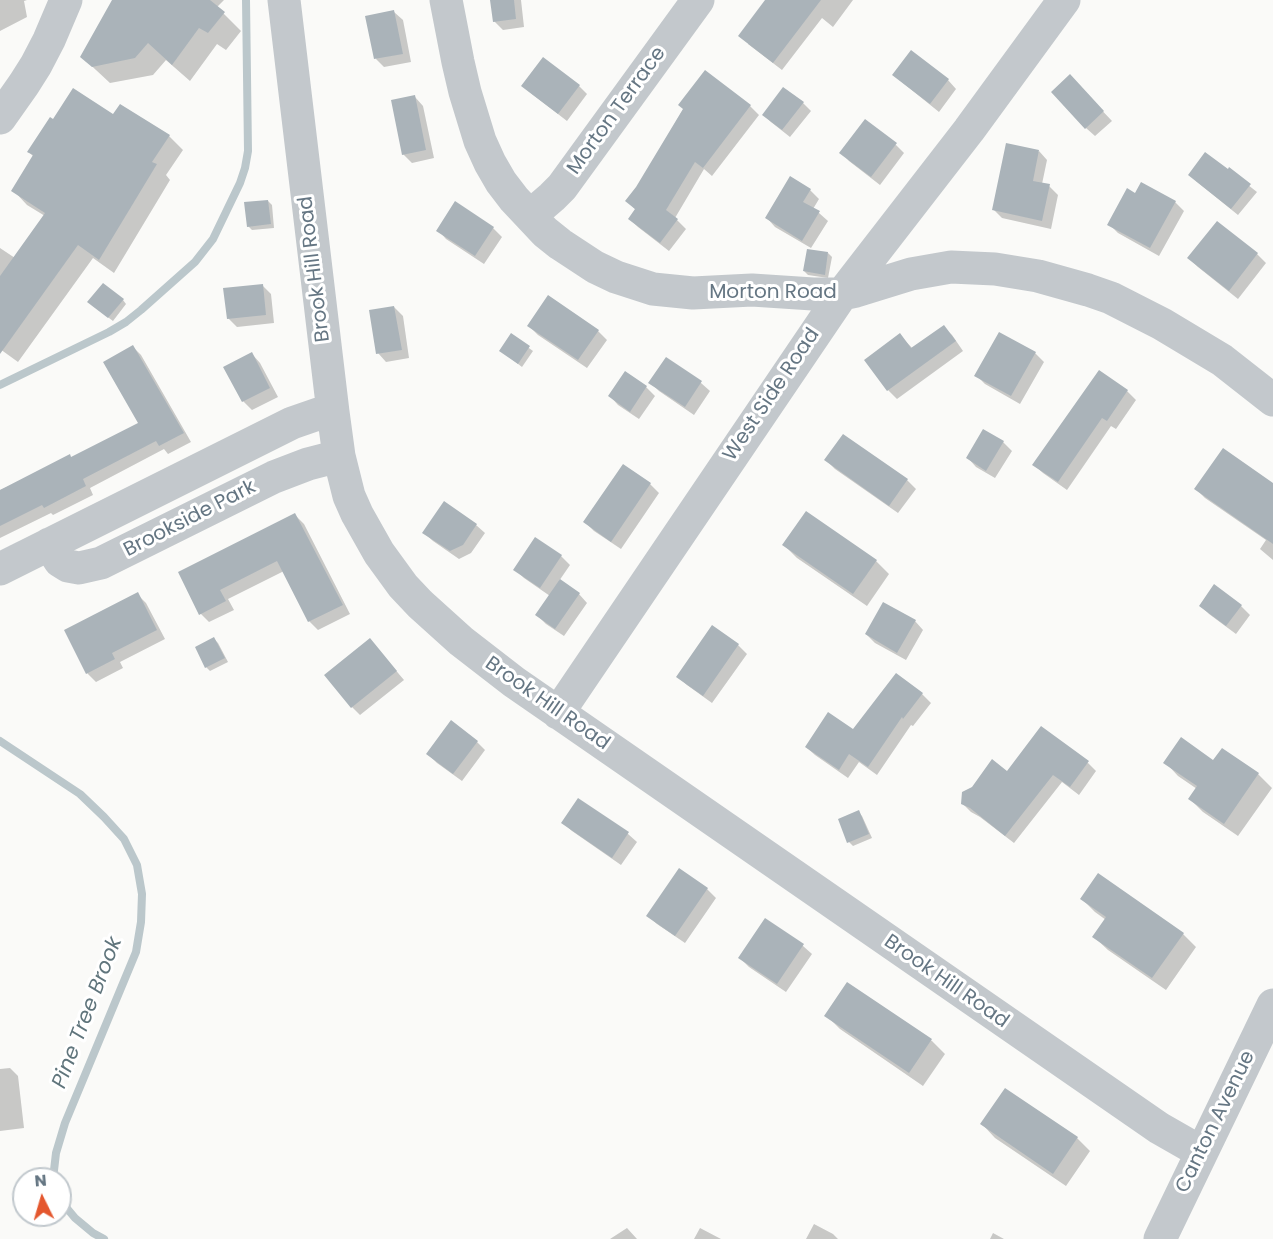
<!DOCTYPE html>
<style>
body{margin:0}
#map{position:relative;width:1273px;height:1239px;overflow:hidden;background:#fafaf8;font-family:Poppins,sans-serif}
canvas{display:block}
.north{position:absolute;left:12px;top:1167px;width:60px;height:60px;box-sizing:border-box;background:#fff;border:2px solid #c1c8cd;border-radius:50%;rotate:355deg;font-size:16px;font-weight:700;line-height:24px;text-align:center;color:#657683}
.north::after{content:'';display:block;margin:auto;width:21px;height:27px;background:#e4572e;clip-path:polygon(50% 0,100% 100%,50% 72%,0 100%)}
</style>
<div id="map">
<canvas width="1273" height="1239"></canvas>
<div class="north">N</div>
</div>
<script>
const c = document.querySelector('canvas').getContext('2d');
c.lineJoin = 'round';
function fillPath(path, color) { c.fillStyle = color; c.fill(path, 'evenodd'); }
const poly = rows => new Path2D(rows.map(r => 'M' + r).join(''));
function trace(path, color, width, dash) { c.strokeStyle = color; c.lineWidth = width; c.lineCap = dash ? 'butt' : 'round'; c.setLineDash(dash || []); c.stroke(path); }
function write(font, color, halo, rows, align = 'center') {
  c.font = font + ' Poppins,sans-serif'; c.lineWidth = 6; c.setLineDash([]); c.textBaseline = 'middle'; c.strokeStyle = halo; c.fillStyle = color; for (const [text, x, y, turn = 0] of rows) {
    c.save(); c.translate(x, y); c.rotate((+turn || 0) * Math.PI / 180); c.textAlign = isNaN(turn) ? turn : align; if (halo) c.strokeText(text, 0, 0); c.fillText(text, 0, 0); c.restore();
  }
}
fillPath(poly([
 [0,0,27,0,24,1,27,17,0,31],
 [113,0,224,0,217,7,241,31,226,50,217,44,190,81,166,60,153,75,110,83,82,57],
 [491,0,521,0,524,27,503,30,494,21],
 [767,0,853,0,833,27,822,18,782,70,748,44],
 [394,12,403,20,411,62,384,67,376,59],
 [705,72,750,106,759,115,712,176,704,169,675,218,686,229,669,251,638,227,630,219,636,210,627,201,637,188],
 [894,75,948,80,956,89,939,112,903,83],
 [1078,85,1112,121,1095,136,1086,128],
 [523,86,579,86,587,94,567,121,532,94],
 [783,89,803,103,811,111,790,137,771,122,764,115],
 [415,97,423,106,434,158,412,163,403,154],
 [114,116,169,136,183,150,166,175,170,180,114,273,93,258,18,362,0,349,0,248,15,258,45,216,27,205,13,190,34,157,29,152,54,121],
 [896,145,904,153,880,185,849,161,841,152],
 [1039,151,1047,160,1042,184,1049,186,1058,195,1051,229,1002,218,994,210],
 [1229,170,1257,192,1238,215,1196,181,1228,172],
 [810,190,819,199,813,209,819,213,828,221,811,248,775,227,767,218],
 [268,201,272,205,274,228,252,230,248,226],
 [1175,202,1184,211,1159,256,1118,233,1109,224],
 [1217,223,1257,254,1266,263,1238,299,1198,267,1189,258],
 [493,228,502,237,484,264,446,239,438,230],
 [828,253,832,257,828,278,808,275,804,271],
 [262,285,271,294,274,323,237,327,228,318],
 [123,300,126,304,113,321,93,306],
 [394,307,403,316,409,358,386,362,378,353],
 [529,326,598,331,607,340,587,368,538,335],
 [943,327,952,335,963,351,897,399,888,390,866,360,900,335,913,349],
 [511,335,533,351,522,367,501,351],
 [133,347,141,355,191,442,168,454,164,449,90,488,93,495,53,515,51,513,0,538,0,490,72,458,140,424],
 [1035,353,1044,362,1020,404,985,384,976,375],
 [252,354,260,363,278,397,252,410,243,401,226,367],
 [666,359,701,383,710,391,694,415,659,391,650,382],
 [626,373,646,387,655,396,639,419,618,405,610,396],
 [1127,391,1136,400,1116,429,1111,426,1067,490,1043,473,1034,465],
 [1003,442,1012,451,995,478,976,467,968,458],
 [826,460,907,480,916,489,898,513,835,469],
 [650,484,659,493,621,549,594,531,585,522],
 [1273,485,1273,560,1260,549,1266,540,1205,498,1196,489],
 [295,515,304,524,350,614,318,630,309,621,284,571,228,599,234,610,209,622,201,614,180,573],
 [476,525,485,533,471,553,459,559,433,541,424,533],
 [536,539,561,556,570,565,559,581,579,594,587,603,564,636,546,624,537,615,550,596,524,578,515,569],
 [784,545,876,561,889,574,867,606,797,558],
 [137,594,146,603,165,639,120,662,123,668,96,682,87,673],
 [1201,606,1241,606,1250,615,1236,634,1209,614],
 [915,621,923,630,906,660,875,643,866,634],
 [713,627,738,645,747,654,712,703,687,685,678,677],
 [214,639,218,643,228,662,210,671,206,667],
 [370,640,404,680,360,715,352,707],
 [896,675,922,694,931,703,913,726,911,725,877,775,859,762,848,778,815,755,806,747,853,731],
 [477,742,485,750,462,781,437,763,428,754],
 [1223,750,1258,774,1272,788,1238,836,1203,812,1190,799,1197,789,1178,776,1165,762,1214,763],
 [1088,763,1096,771,1079,795,1062,782,1014,843,980,817,971,812,962,803,1008,773],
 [579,800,628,834,637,842,621,865,572,831,563,823],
 [858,812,862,816,872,838,853,846,849,842],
 [707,889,716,898,685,943,657,924,648,916],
 [1082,899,1183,934,1196,947,1166,990,1108,950,1094,937,1106,920,1095,912],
 [766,920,803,946,812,954,786,992,749,967,740,958],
 [848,984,932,1041,945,1054,923,1086,840,1029,826,1015],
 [10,1068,18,1076,24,1128,0,1131,0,1069],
 [982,1124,1077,1138,1090,1151,1066,1186,995,1138],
 [814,1224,833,1234,838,1239,806,1239],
 [627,1228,637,1239,610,1239],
 [700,1228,721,1239,694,1239],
 [993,1233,1004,1239,990,1239]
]), '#0003');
trace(poly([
 [0,385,109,332,126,322,141,310,195,262,213,239,240,183,245,168,248,151,246,0],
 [0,741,80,794,104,817,124,839,137,865,142,894,141,922,136,952,65,1123,56,1153,53,1179],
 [60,1200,75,1218,93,1233,104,1239]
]), '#bbc7cb', 8);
fillPath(poly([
 [112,0,210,0,225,12,208,33,199,28,172,65,148,43,135,58,92,67,80,57],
 [490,0,514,0,516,19,493,22],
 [765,0,821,0,773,63,738,36],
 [394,10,403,54,374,59,365,16],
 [911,50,949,79,930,104,892,75],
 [543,57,580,85,558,114,521,86],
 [705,70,751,105,703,168,695,162,666,210,678,219,660,243,628,219,635,209,625,201,636,187,683,109,678,105],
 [1070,74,1104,111,1085,129,1051,92],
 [783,87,804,102,782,130,762,115],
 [73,88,113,114,120,104,170,135,152,162,157,164,99,260,78,245,0,354,0,276,45,213,11,191,33,155,27,152,50,117,53,119],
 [415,95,426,150,402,155,391,100],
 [865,119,897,143,871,177,839,153],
 [1006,143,1039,150,1033,181,1050,184,1042,221,992,210],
 [1205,152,1228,169,1229,167,1251,184,1231,209,1188,175],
 [790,176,811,189,803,202,820,211,802,241,765,218],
 [1141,182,1176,201,1150,248,1107,225,1127,188,1135,193],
 [268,200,271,224,247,227,244,202],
 [455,201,494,227,475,256,436,231],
 [1217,221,1258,253,1229,291,1187,258],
 [807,249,828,252,825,275,803,271],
 [103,283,124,299,108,318,87,302],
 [263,284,266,315,227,319,223,288],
 [548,295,599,330,578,360,527,326],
 [394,306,402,350,376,354,369,310],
 [944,325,956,341,887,391,864,360,900,333,911,348],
 [999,332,1036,352,1011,396,974,376],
 [511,333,530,346,518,364,499,351],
 [133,345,184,433,159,446,156,441,83,479,86,486,44,508,42,505,0,526,0,490,70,454,71,457,138,423,103,362],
 [252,352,270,388,242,402,223,367],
 [666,357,702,381,685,407,648,383],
 [1099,370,1128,390,1107,421,1102,418,1058,482,1032,465],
 [625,371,647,386,630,412,608,396],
 [983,429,1004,441,986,471,966,458],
 [843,434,908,479,889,506,824,460],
 [1223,448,1273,483,1273,544,1194,489],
 [623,464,651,483,611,542,583,522],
 [444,501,477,524,463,545,450,551,422,533],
 [806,511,877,560,853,594,782,545],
 [295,513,343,605,308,622,277,561,220,590,226,601,199,615,178,572],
 [535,537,562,555,540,588,513,570],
 [560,579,580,593,555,629,535,615],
 [1214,584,1242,605,1226,626,1199,606],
 [138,592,157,630,112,653,115,659,86,674,64,630],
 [883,602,916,620,897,653,865,634],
 [712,625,739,644,703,696,676,677],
 [214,637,225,658,205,668,195,647],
 [370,638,397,671,351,708,324,675],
 [896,673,923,693,903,719,902,717,868,767,849,754,839,770,805,747,828,712,853,729],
 [451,720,478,741,453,774,426,754],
 [1041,726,1089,761,1070,787,1053,775,1005,836,970,808,961,804,962,792,972,787,992,759,1007,771],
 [1181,737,1213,760,1222,748,1259,773,1224,824,1188,799,1197,786,1163,763],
 [578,798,629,832,612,858,561,823],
 [859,810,869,834,847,843,838,819],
 [679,868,708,888,675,936,646,916],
 [1098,873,1184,933,1152,978,1092,937,1106,917,1080,899],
 [765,918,804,944,777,984,738,958],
 [847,982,932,1039,909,1073,824,1016],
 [1005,1088,1078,1137,1053,1174,980,1124]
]), '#aab3b9');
trace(poly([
 [284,0,333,412,339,456,349,496,357,514,379,553,403,586,420,604,461,641,514,682,1159,1128,1201,1152],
 [446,0,458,62,465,92,480,141,490,163,501,182,514,199,545,232,560,244,595,267,616,277,653,289,693,293,752,290,813,294,842,294,856,291,911,274,951,267,995,269,1038,276,1088,290,1111,298,1162,324,1222,360,1273,400],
 [0,118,24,84,36,65,49,40,66,0],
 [530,216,552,197,562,187,698,0],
 [49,544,60,561,68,566,79,568,101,563,274,477,308,464,339,456],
 [0,569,292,423,318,414,333,412],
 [558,713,842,294,969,130,1064,0],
 [1160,1239,1273,1005]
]), '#c3c8cc', 33);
write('20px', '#657683', '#fff', [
 ["Morton Terrace",617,111,-54],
 ["Brook Hill Road",315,269,-97],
 ["Morton Road",773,293],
 ["West Side Road",772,395,-56],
 ["Brookside Park",190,519,-27],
 ["Brook Hill Road",547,704,35],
 ["Brook Hill Road",946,982,35],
 ["Canton Avenue",1216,1122,-64]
]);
write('italic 21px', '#60757c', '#fff', [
 ["Pine Tree Brook",88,1013,-69]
]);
</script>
